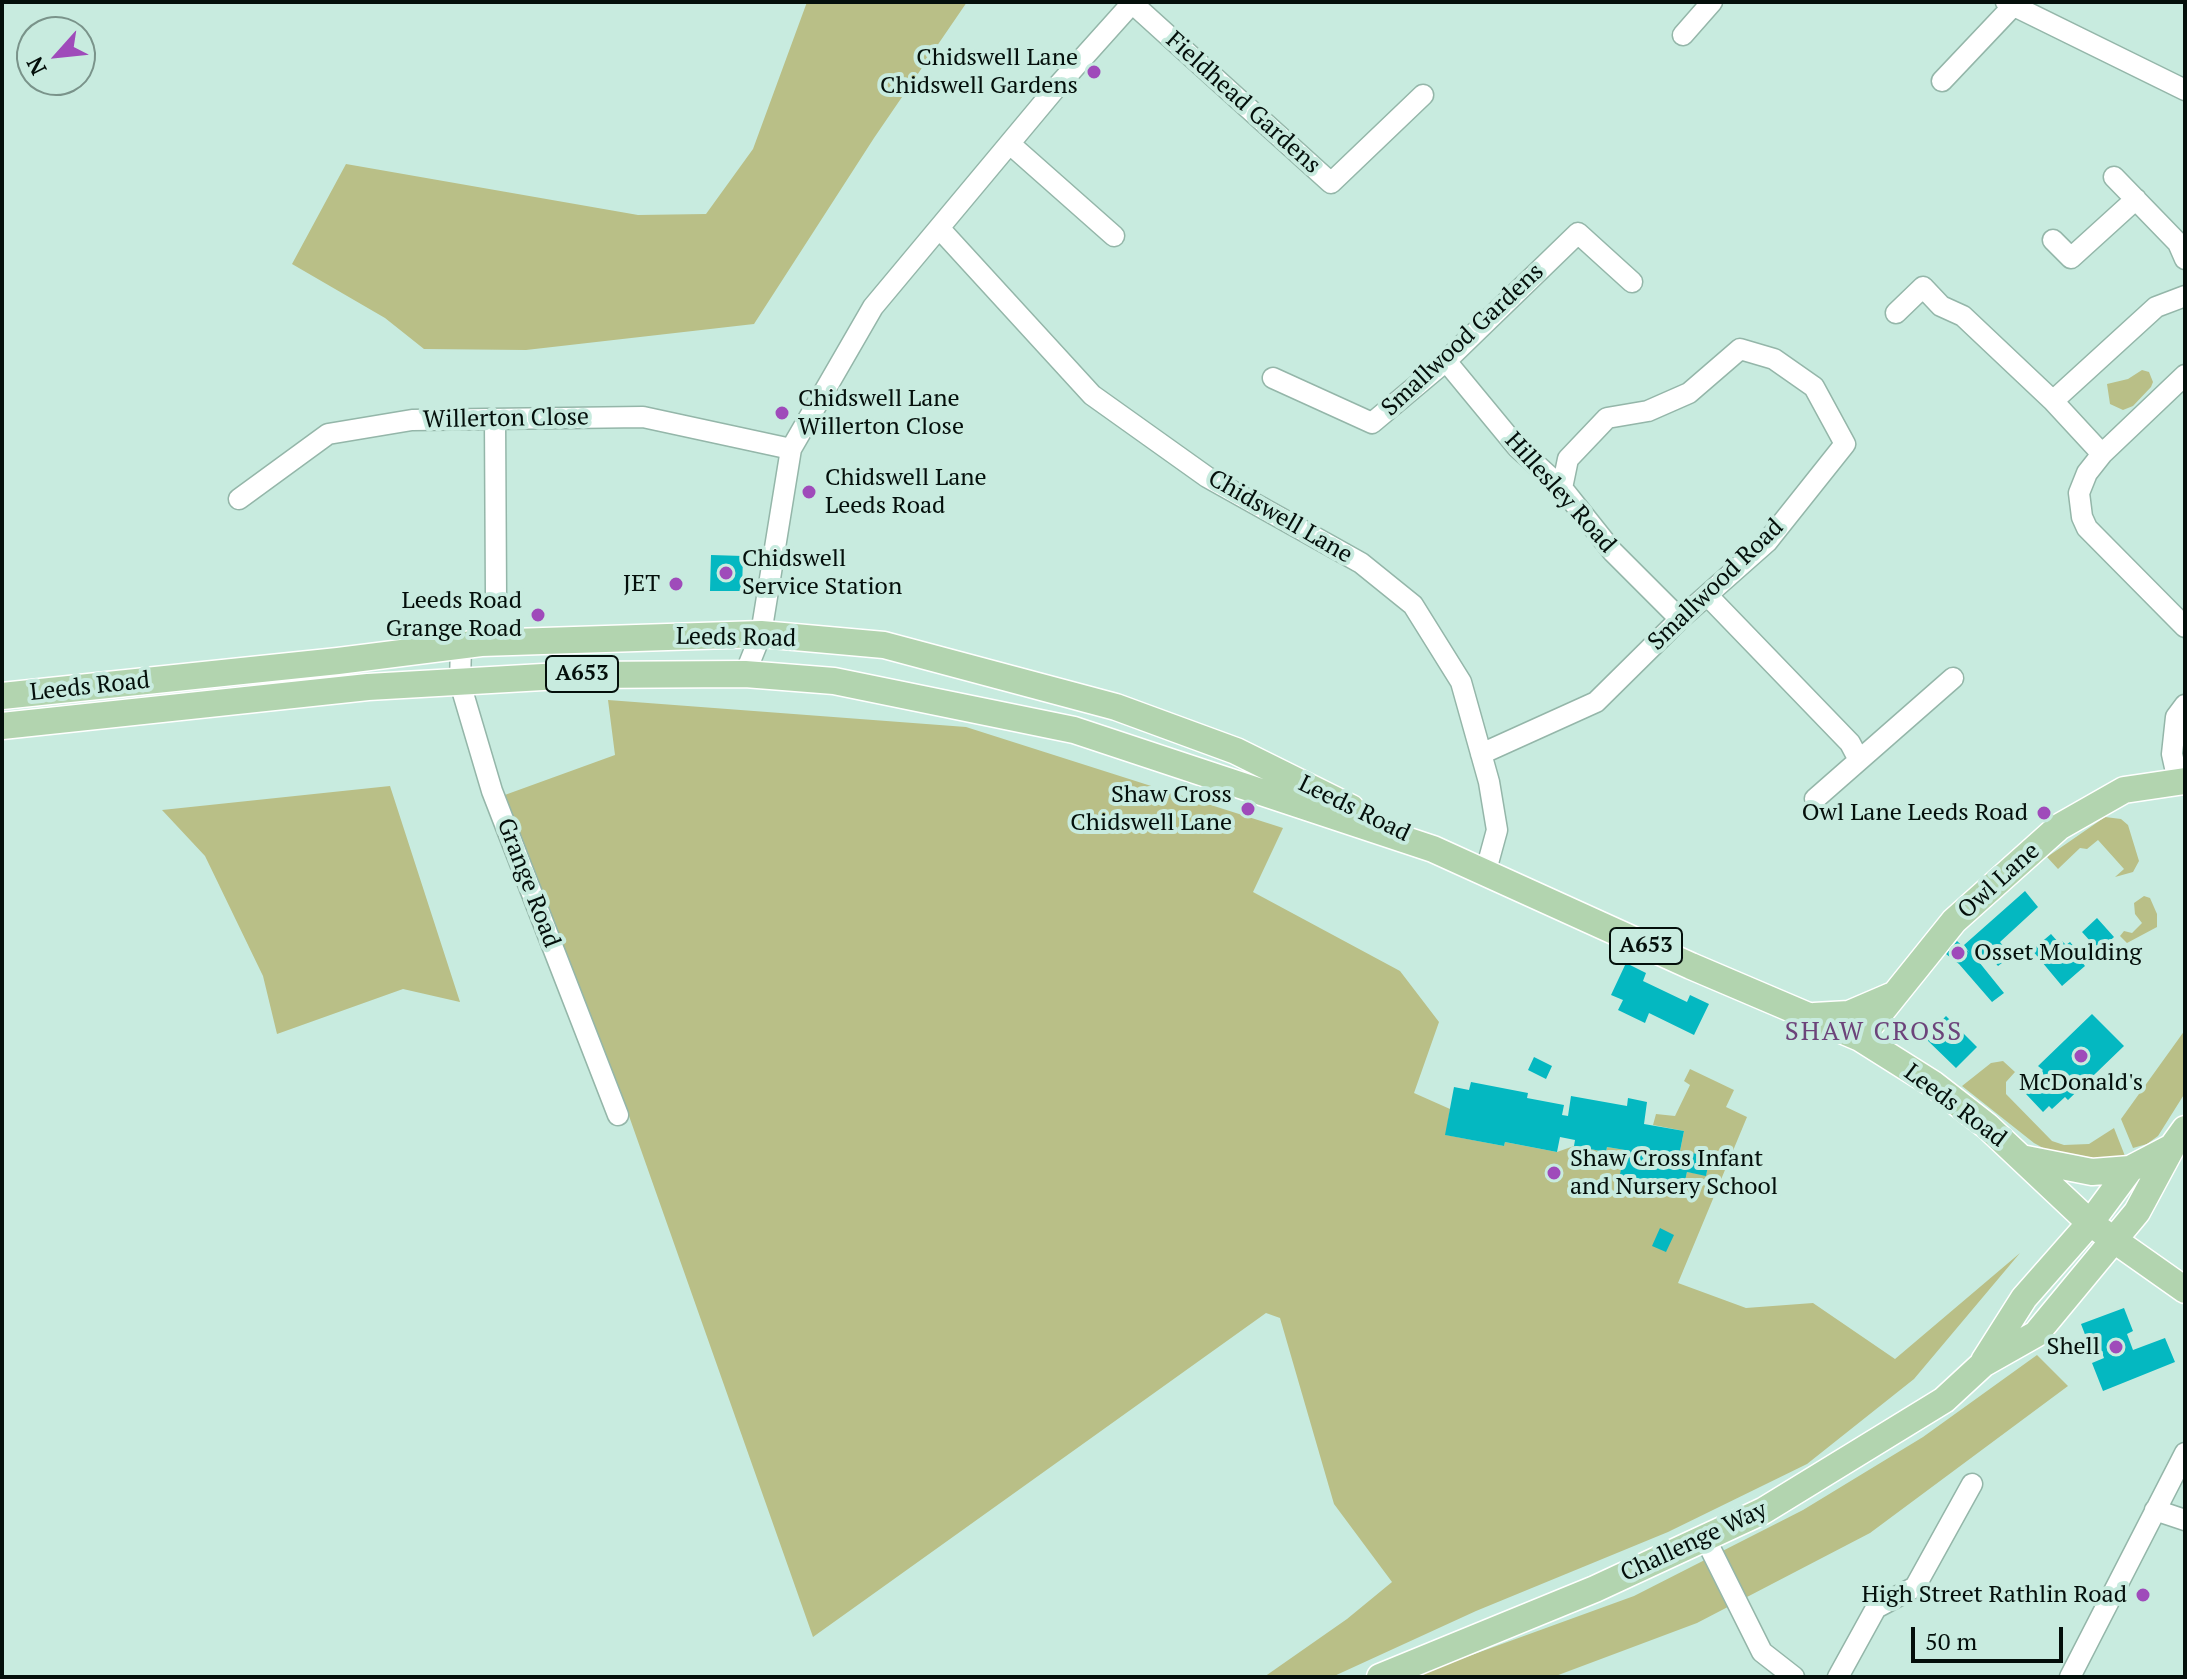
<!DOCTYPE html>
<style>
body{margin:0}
#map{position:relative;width:2187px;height:1679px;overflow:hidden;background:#c8ebdf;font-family:"PT Serif",serif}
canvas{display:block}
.frame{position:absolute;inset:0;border:4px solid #040f0b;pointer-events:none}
.north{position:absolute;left:16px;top:16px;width:80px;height:80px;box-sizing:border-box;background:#c8ebdf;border:2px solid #7a938a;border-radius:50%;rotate:243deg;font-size:22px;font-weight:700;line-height:32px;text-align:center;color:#040f0b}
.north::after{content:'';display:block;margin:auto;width:28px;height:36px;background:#9f4bba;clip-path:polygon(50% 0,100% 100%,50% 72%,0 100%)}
.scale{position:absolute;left:1911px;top:1627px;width:152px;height:36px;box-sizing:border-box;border:4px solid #040f0b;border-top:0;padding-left:10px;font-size:24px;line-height:28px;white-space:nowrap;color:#040f0b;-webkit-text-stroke:6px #c8ebdf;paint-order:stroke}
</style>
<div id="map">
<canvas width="2187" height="1679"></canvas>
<div class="frame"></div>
<div class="north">N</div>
<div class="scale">50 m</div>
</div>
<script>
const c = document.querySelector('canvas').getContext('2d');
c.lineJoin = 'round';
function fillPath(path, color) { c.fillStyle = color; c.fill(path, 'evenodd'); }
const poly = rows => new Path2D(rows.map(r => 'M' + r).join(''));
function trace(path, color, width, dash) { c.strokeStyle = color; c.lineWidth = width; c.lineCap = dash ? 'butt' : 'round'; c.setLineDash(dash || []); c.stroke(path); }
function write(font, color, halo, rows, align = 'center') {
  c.font = font + ' "PT Serif",serif'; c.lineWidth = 8; c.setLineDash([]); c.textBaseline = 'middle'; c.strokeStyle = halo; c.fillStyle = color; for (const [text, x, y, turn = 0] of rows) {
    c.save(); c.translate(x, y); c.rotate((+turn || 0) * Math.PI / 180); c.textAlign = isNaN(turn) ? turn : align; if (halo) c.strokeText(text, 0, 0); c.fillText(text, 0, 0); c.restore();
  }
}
fillPath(poly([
 [807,2,967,2,874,138,754,324,526,350,424,349,385,318,292,264,346,164,638,215,706,214,753,149],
 [2142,370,2149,372,2153,382,2151,387,2133,406,2123,410,2110,404,2107,384,2128,379],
 [608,700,966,727,1283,828,1253,892,1400,971,1439,1022,1414,1093,1450,1109,1446,1135,1504,1146,1505,1142,1557,1152,1574,1146,1606,1152,1607,1147,1625,1150,1620,1179,1683,1190,1687,1172,1706,1175,1710,1156,1680,1151,1684,1131,1653,1125,1656,1114,1675,1116,1690,1085,1684,1081,1690,1069,1734,1090,1726,1107,1747,1117,1678,1283,1746,1308,1813,1303,1895,1359,2020,1253,1914,1379,1807,1464,1668,1532,1476,1611,1332,1677,1264,1677,1347,1619,1392,1582,1334,1504,1280,1318,1266,1313,813,1637,629,1116,502,796,615,755],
 [390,786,460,1002,403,989,277,1034,263,976,205,856,162,810],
 [2105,817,2121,819,2128,825,2139,861,2133,872,2115,877,2124,869,2098,840,2087,849,2080,848,2058,869,2047,857],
 [2144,896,2150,898,2157,914,2157,927,2127,943,2120,936,2124,931,2132,933,2142,923,2135,914,2134,903],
 [2185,1030,2185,1093,2158,1136,2147,1144,2133,1148,2121,1119],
 [2003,1061,2015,1072,2006,1082,2006,1094,2052,1141,2064,1145,2089,1144,2114,1128,2125,1156,2114,1162,2056,1155,2034,1143,1962,1086,1991,1063],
 [2037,1355,2068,1386,1870,1533,1697,1623,1553,1677,1411,1677,1634,1596,1803,1510,1923,1437]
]), '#b9bf87');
fillPath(poly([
 [711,555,743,556,742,591,710,591],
 [2025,891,2038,907,2000,942,2011,956,1998,966,1988,954,1979,962,2004,993,1992,1002,1959,964,1946,954,1957,941,1969,952,1964,945],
 [2097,918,2114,937,2099,951,2082,932],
 [2051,934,2059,943,2062,941,2066,945,2070,942,2081,955,2078,957,2085,966,2062,986,2032,950],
 [1626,963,1646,973,1643,981,1687,1002,1690,995,1709,1004,1694,1035,1649,1013,1645,1023,1618,1010,1623,1000,1611,995],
 [2092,1014,2124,1046,2068,1100,2065,1097,2052,1109,2049,1106,2043,1112,2026,1094,2033,1087,2030,1083,2043,1070,2038,1066],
 [1946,1016,1977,1047,1956,1068,1925,1038],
 [1534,1057,1552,1066,1546,1079,1528,1070],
 [1471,1082,1528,1093,1527,1098,1564,1105,1562,1115,1568,1116,1571,1096,1627,1106,1628,1098,1647,1102,1644,1124,1684,1131,1680,1151,1710,1156,1706,1176,1687,1172,1683,1190,1619,1179,1625,1150,1607,1147,1606,1152,1574,1146,1575,1140,1560,1137,1557,1152,1505,1142,1504,1146,1445,1135,1454,1087,1469,1090],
 [1660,1228,1674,1235,1666,1252,1652,1246],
 [2124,1308,2133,1331,2127,1334,2133,1350,2165,1338,2175,1362,2103,1391,2092,1363,2104,1358,2098,1341,2089,1345,2081,1324]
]), '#04b8c1');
const minor = poly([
 [1131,2,1331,183,1423,95],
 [2006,2,2185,90],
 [1683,35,1712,2],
 [1942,81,2013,6],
 [1010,144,1114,236],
 [2114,177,2178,243,2185,259],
 [940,229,1092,395,1207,477,1361,563,1413,605,1461,682,1489,782,1497,830,1485,874],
 [2053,240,2071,258,2136,199],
 [1896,313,1923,287,1941,306,1963,316,2053,401,2102,454],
 [1446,361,1517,447,1562,488,1613,552,1680,619],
 [2185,375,2102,454,2087,473,2079,493,2082,517,2087,528,2185,627],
 [1273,378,1372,423,1446,361,1578,233,1632,282],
 [2053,401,2156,307,2185,296],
 [495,419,496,596],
 [239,499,328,434,412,420,643,417,791,449],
 [1708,596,1850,743,1859,760],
 [461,645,460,683,492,791,618,1115],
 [745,674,761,634,791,449,873,307,1055,89,1133,2],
 [1481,754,1596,702,1680,619,1767,542,1845,444,1814,387,1774,359,1740,349,1689,393,1648,411,1607,418,1568,459,1562,488],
 [2178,781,2172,754,2176,717,2185,705],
 [1815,799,1953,678],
 [2155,1510,2185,1520],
 [1705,1538,1762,1652,1794,1677],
 [1838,1677,1876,1608,1915,1587,1972,1484],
 [2070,1677,2185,1453]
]);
const major = poly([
 [2,696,338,661,481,643,761,634,884,645,1116,707,1236,751,1351,808],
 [2,726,368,687,578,675,745,674,834,681,1074,730,1433,849,1691,966,1860,1038,1933,1084,1987,1126,2090,1223,2185,1290],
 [1814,1016,1849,1014,1891,996],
 [1860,1038,1954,921,2059,827,2124,790,2185,781],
 [2021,1158,2092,1172,2130,1169],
 [1984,1361,2024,1298,2090,1223,2130,1169,2172,1147],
 [1380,1677,1595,1589,1763,1511,1944,1400,1983,1364,2036,1334,2137,1212,2172,1147,2185,1129]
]);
trace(minor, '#94b6a9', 23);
trace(major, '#fff', 29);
trace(minor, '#fff', 20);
trace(major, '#b2d4af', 26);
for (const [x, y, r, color] of [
 [1094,72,8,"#9f4bba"],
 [782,413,8,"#9f4bba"],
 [809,492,8,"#9f4bba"],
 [726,573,8,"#9f4bba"],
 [676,584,8,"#9f4bba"],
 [538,615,8,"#9f4bba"],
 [1248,809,8,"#9f4bba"],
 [2044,813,8,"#9f4bba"],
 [1958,953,8,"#9f4bba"],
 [2081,1056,8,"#9f4bba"],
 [1554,1173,8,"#9f4bba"],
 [2116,1347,8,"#9f4bba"],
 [2143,1595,8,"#9f4bba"]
]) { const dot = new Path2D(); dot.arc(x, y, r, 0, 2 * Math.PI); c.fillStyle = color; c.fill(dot); trace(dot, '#c8ebdf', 3); }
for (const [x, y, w] of [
 [582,674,72],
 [1646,946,72]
]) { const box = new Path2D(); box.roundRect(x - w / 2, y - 18, w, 36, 6); c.fillStyle = '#c8ebdf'; c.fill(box); trace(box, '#040f0b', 2); }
write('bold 22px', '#040f0b', null, [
 ["A653",582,674],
 ["A653",1646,946]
]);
write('24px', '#040f0b', '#c8ebdf', [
 ["Chidswell Lane",1078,58],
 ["Chidswell Gardens",1078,86],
 ["Chidswell Lane",798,399,"left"],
 ["Willerton Close",798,427,"left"],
 ["Chidswell Lane",825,478,"left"],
 ["Leeds Road",825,506,"left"],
 ["Chidswell",742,559,"left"],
 ["Service Station",742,587,"left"],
 ["JET",660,584],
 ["Leeds Road",522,601],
 ["Grange Road",522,629],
 ["Shaw Cross",1232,795],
 ["Chidswell Lane",1232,823],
 ["Owl Lane Leeds Road",2028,813],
 ["Osset Moulding",1974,953,"left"],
 ["McDonald's",2081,1083,"center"],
 ["Shaw Cross Infant",1570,1159,"left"],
 ["and Nursery School",1570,1187,"left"],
 ["Shell",2100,1347],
 ["High Street Rathlin Road",2127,1595]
], 'right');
write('24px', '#040f0b', '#c8ebdf', [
 ["Fieldhead Gardens",1243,103,42],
 ["Smallwood Gardens",1463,340,-43],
 ["Willerton Close",506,419,-1],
 ["Hillesley Road",1560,493,48],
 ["Chidswell Lane",1280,517,30],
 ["Smallwood Road",1716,585,-44],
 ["Leeds Road",736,638,1],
 ["Leeds Road",90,687,-6],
 ["Leeds Road",1354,809,26],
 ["Owl Lane",1999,881,-42],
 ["Grange Road",528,883,69],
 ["Leeds Road",1955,1106,37],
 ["Challenge Way",1694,1542,-25]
]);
c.letterSpacing = '2px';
write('26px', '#6c437a', '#c8ebdf', [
 ["SHAW CROSS",1874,1033]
]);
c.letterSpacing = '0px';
</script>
